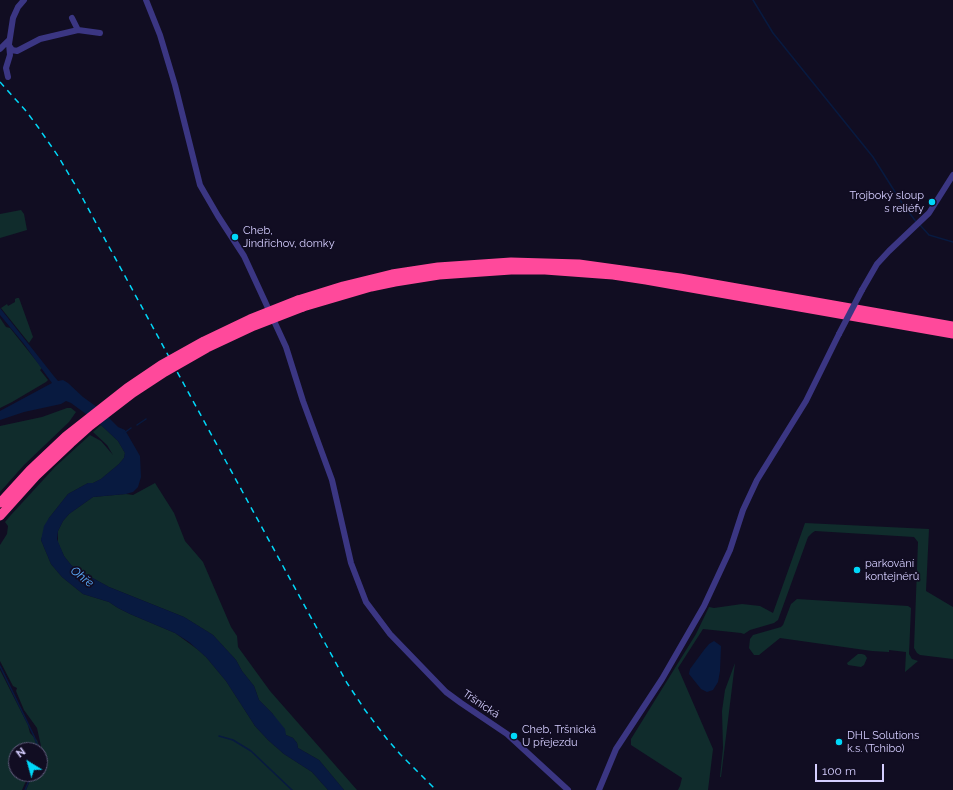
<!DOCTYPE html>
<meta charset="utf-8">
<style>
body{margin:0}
#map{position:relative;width:953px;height:790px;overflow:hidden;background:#110d22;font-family:Raleway,sans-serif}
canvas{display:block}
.north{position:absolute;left:8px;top:742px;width:40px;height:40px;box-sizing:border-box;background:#110d22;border:1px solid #5f5a7a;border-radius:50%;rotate:323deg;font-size:11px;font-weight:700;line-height:16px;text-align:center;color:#d5ceff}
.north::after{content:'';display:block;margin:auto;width:14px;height:18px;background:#00d8f9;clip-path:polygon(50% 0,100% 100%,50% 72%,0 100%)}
.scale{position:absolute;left:815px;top:764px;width:69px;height:18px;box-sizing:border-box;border:2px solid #d5ceff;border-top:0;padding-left:5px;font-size:12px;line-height:14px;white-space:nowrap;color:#d5ceff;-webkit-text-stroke:3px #110d22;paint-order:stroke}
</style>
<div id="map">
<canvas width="953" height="790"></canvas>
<div class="north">N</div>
<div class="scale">100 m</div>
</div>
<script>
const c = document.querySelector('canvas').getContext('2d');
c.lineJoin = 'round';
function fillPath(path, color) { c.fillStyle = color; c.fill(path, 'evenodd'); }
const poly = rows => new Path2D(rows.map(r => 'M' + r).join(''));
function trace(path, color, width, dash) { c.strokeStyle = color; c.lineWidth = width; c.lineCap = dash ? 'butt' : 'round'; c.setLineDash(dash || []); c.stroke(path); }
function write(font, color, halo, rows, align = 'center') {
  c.font = font + ' Raleway,sans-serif'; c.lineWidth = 3.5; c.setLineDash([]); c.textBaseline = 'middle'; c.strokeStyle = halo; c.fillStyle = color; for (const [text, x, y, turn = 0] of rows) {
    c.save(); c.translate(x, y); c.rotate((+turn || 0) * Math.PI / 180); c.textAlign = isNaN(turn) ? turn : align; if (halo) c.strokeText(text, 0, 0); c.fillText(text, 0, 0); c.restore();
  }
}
fillPath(poly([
 [21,210,24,214,27,230,0,238,0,214],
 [17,298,19,298,33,337,29,343,1,308,7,304,8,306,15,302,15,299],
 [0,318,6,327,10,328,42,368,40,370,48,380,46,382,12,402,0,408],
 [67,408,71,408,76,412,69,422,24,465,0,492,0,426,42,417],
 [101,425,118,441,125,453,124,458,119,464,101,479,93,483,88,483,68,494,49,518,41,540,51,564,62,577,83,594,109,602,118,608,130,614,175,633,197,649,206,657,226,681,255,726,268,740,284,754,312,772,328,790,26,790,33,774,40,774,41,746,37,728,24,710,16,691,17,688,13,686,0,661,0,545,7,534,8,526,5,522,10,516,55,467,90,435,101,441,113,455,107,445,93,432],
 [155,483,174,513,185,541,203,562,231,627,237,636,238,647,270,691,357,790,344,790,319,760,298,748,297,743,293,738,286,735,272,713,259,700,254,686,242,671,236,660,213,635,184,617,109,587,78,570,71,565,64,556,58,543,58,531,63,521,69,514,93,497,126,494,133,495],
 [805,523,929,529,926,591,953,607,953,659,920,655,917,653,914,648,918,542,914,537,815,531,812,533,808,537,778,620,774,623,750,630,744,634,741,633,703,629,678,668,713,749,708,790,678,790,680,786,682,778,631,745,631,739,696,634,709,607,714,608,742,604,760,606,773,613],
 [797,599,908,606,911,608,909,654,912,659,918,661,905,672,906,652,889,650,889,652,872,651,780,638,759,655,754,655,749,648,750,639,753,635,781,627,783,625,791,604],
 [858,654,862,654,865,655,867,658,864,665,861,667,848,665,847,663],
 [735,663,721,777,720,777,723,748,722,711,725,690],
 [0,670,28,725,30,733,37,740,39,746,39,750,16,750,16,774,29,774,22,790,0,790]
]), '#102c2c');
fillPath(poly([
 [0,308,53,375,58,381,63,380,68,383,83,397,101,410,118,427,125,430,140,456,141,477,138,487,133,492,126,494,93,497,69,514,63,521,58,531,57,539,64,556,71,565,78,570,109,587,184,617,213,635,236,660,242,671,254,686,259,700,272,713,285,729,286,735,293,738,297,743,298,748,319,760,344,790,328,790,312,772,284,754,268,740,255,726,226,681,206,657,189,642,175,633,130,614,118,608,109,602,83,594,62,577,51,564,41,540,44,526,49,518,68,494,88,483,93,483,101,479,119,464,124,458,125,453,118,441,101,425,71,403,66,401,61,404,24,412,0,420,0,411,52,383,24,344,0,315],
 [714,641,721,646,720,671,718,682,713,690,707,692,701,689,689,674,690,669,704,650,709,644]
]), '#081a40');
trace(poly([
 [753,0,773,33,873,157,902,203,917,223],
 [920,225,929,235,953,242],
 [137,425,146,419],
 [124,433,131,428],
 [0,666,34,736,39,750],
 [219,736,233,740,251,751,292,790],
 [25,790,32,774]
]), '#081a40', 1.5);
trace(poly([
 [146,0,160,35,175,85,200,185,218,216,244,256,286,347,303,401,332,480,351,563,366,602,390,634,446,692,461,703,507,734,568,790],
 [72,18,78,30],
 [10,47,12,50,17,51,40,39,78,30,100,33],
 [0,49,9,40],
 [8,77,6,68,10,55,9,44,13,18,18,7,24,0],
 [862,290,877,264,889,251,929,213,953,175],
 [599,790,616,749,662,679,704,606,730,550,743,510,757,480,806,401,839,334]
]), '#3b3683', 6);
trace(poly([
 [298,300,343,286,392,274,438,267,511,262,579,264,680,278,953,326],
 [303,307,371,287,395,282,439,275,511,270,545,270,613,275,646,280,953,334]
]), '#ff499b', 9);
trace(poly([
 [0,82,26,111,38,127,58,156,77,188,320,634,347,683,365,710,387,739,400,754,436,790]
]), '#00d8f9', 1.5, [6, 5]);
trace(poly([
 [839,334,862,290]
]), '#3b3683', 6);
trace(poly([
 [0,503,30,470,66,436,127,388,161,365,204,341,250,319,298,300],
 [0,516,36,476,71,443,90,426,133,393,165,372,207,348,254,326,303,307]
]), '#ff499b', 9);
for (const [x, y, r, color] of [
 [932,202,4,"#00d8f9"],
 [235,237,4,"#00d8f9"],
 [857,570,4,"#00d8f9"],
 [514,736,4,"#00d8f9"],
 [839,742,4,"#00d8f9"]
]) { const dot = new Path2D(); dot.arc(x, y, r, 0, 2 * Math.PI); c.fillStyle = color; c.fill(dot); trace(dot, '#110d22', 1.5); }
write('11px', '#d5ceff', '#110d22', [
 ["Trojboký sloup",924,196,"right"],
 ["s reliéfy",924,209,"right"],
 ["Cheb,",243,231],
 ["Jindřichov, domky",243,244],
 ["parkování",865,564],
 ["kontejnérů",865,577],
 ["Cheb, Tršnická",522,730],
 ["U přejezdu",522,743],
 ["DHL Solutions",847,736],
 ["k.s. (Tchibo)",847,749]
], 'left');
write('11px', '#d5ceff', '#110d22', [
 ["Tršnická",481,704,34]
]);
write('italic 12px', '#5caeff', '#110d22', [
 ["Ohře",82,577,38]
]);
</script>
